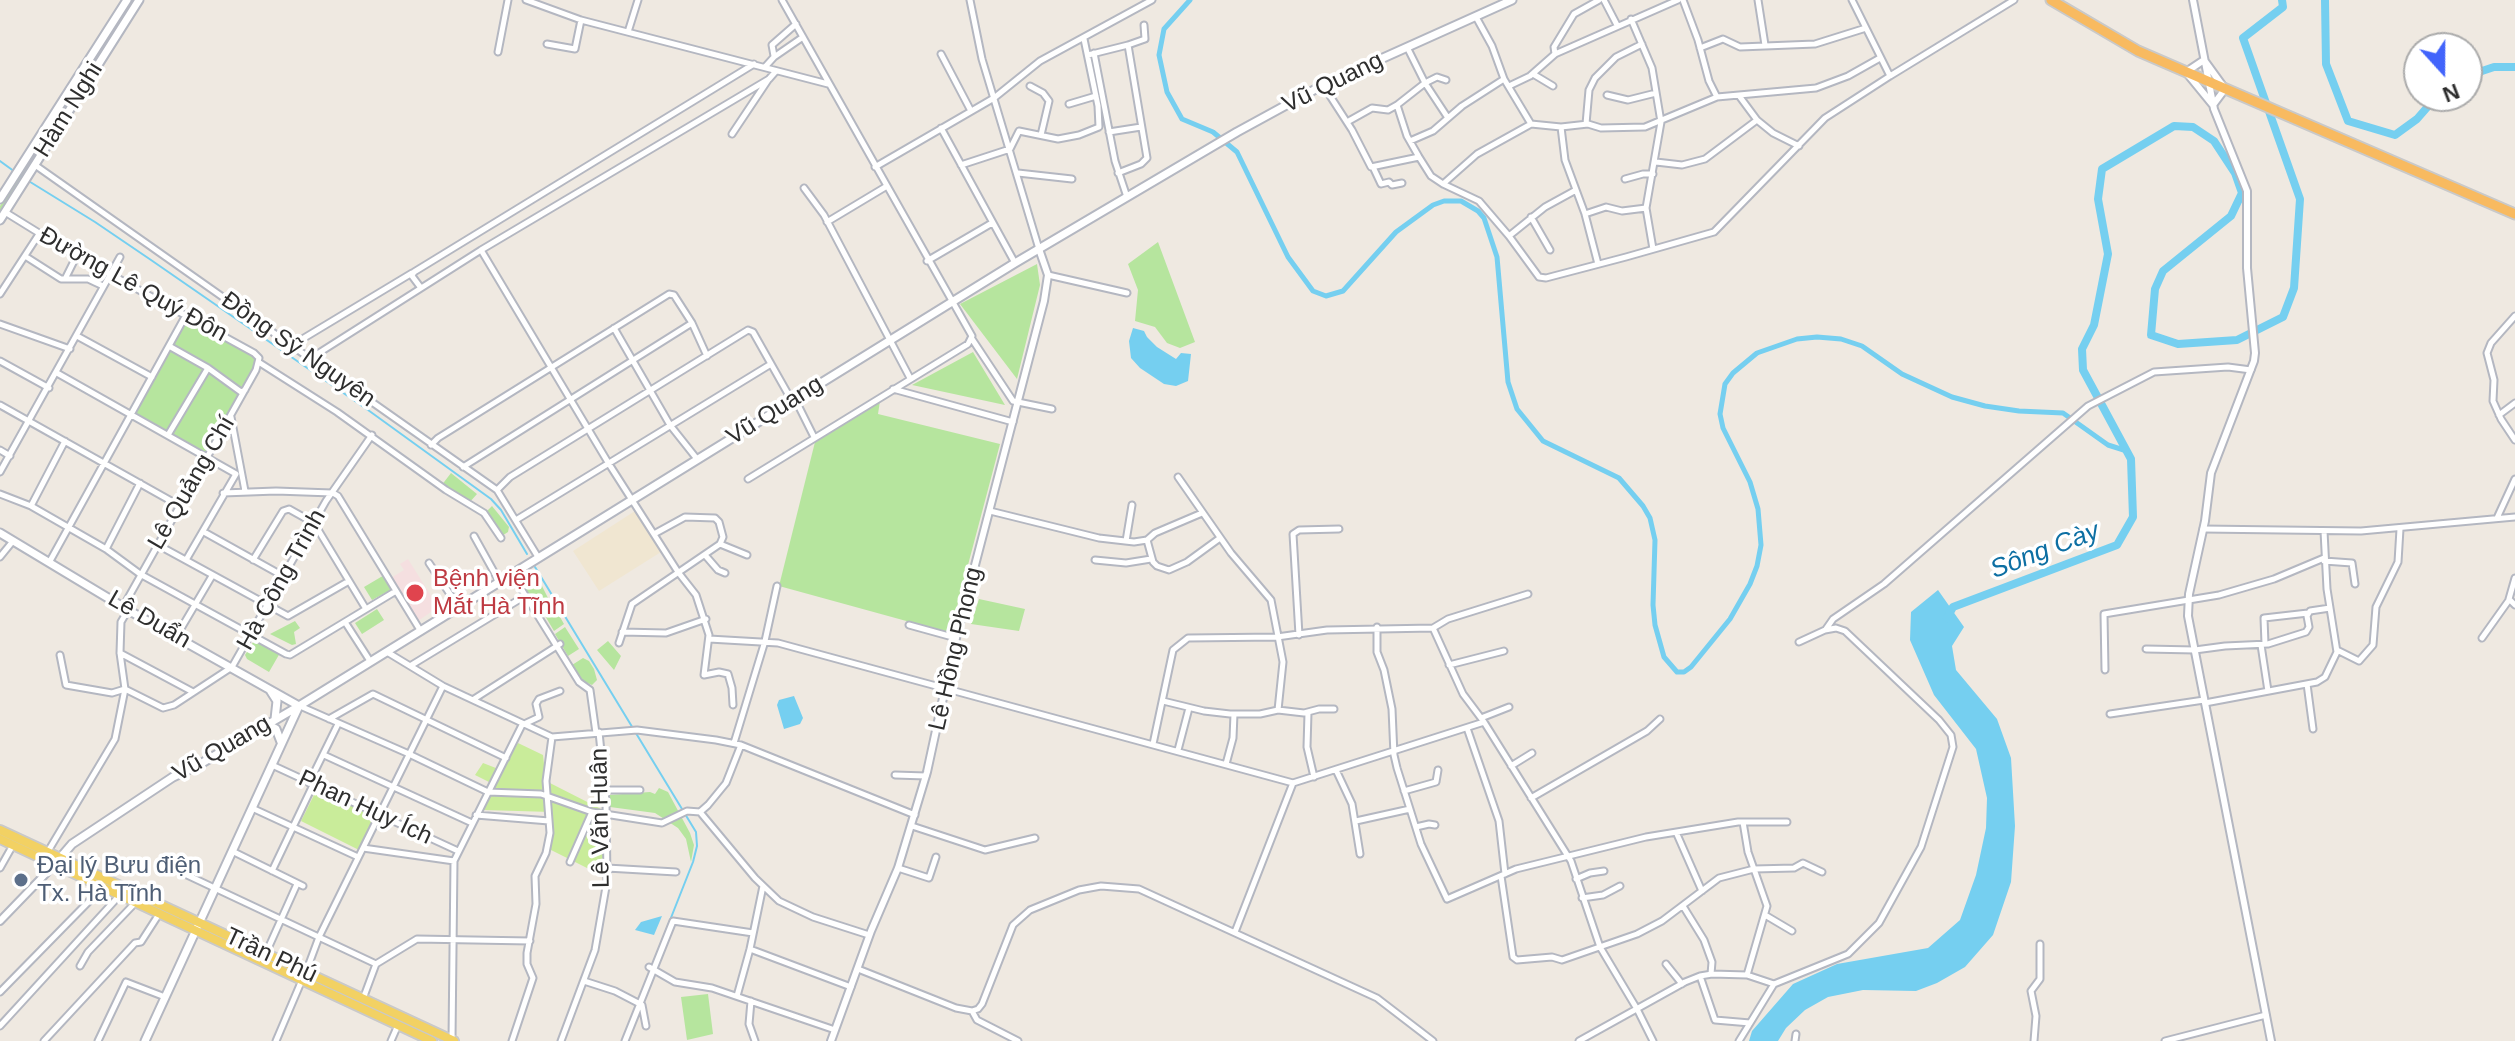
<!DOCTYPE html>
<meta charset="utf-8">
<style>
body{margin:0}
#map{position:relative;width:2515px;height:1041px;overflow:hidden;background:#efe9e1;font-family:Arial,sans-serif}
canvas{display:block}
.north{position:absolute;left:2403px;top:32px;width:80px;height:80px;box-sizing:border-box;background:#fff;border:2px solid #ababab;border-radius:50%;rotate:159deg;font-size:22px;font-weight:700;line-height:32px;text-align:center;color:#2e2e2e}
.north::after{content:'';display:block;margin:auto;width:28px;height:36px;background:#4264fb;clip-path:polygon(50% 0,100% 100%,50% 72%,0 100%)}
</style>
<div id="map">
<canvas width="2515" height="1041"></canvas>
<div class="north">N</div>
</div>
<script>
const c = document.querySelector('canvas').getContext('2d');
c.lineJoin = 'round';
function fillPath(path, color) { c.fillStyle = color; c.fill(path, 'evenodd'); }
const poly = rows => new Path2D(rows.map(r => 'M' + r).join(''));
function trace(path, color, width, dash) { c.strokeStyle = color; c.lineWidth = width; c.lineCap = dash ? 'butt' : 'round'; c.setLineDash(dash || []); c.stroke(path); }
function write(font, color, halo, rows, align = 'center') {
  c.font = font + ' Arial,sans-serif'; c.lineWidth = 7; c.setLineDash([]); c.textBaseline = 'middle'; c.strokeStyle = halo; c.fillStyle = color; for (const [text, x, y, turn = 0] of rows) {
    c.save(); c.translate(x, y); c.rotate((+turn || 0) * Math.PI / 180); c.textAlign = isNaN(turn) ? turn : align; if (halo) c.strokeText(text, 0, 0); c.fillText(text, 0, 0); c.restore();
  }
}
fillPath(poly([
 [635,511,661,552,599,591,573,551]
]), '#f0e6d1');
fillPath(poly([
 [408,559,438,607,418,621,391,578,404,570,400,564]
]), '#f5dfe0');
fillPath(poly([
 [72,93,75,95,0,212,0,206],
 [1158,242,1195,342,1180,348,1167,343,1155,327,1135,321,1138,290,1128,264],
 [1037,264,1040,285,1017,379,960,304],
 [187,318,258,359,208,456,132,413],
 [973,352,1005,405,912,385],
 [880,401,878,414,1000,444,950,633,779,586,816,438],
 [451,473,477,494,469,503,441,486],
 [492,506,509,527,508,532,497,539,486,512],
 [534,570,548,598,534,609,516,581],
 [386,574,394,588,372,600,364,587],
 [979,599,1025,609,1019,631,971,624],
 [552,603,564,624,554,631,541,609],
 [377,609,384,620,362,634,355,623],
 [295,621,300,628,294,632,296,644,292,645,270,634],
 [565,627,579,649,568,656,555,634],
 [255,639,280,653,269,672,247,659,245,655],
 [608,641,621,656,614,670,597,650],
 [583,658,589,661,594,669,597,680,592,685,583,681,572,665],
 [659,788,668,792,690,833,694,845,691,862,686,839,678,828,655,813,610,807,609,795,650,792,655,794],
 [708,994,713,1034,687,1040,681,997]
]), '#b6e59e');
fillPath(poly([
 [518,743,543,755,546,781,601,809,605,877,549,849,552,812,483,810,495,785,475,775,483,763,501,770],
 [319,785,375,814,359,850,301,821]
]), '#c9ec9a');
fillPath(poly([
 [1133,328,1144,331,1147,337,1157,347,1176,359,1181,353,1191,354,1188,381,1176,386,1164,384,1140,368,1131,358,1129,341],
 [1938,590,1964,627,1952,646,1956,670,1997,719,2011,758,2015,826,2011,882,1993,935,1965,967,1937,983,1916,991,1863,990,1828,997,1805,1010,1786,1028,1778,1041,1749,1041,1752,1031,1793,984,1837,964,1928,948,1960,920,1976,875,1986,828,1987,798,1976,749,1934,695,1910,640,1911,612],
 [794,696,803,718,800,724,784,729,777,705,779,700],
 [662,916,654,935,635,930,641,922]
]), '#75cff0');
trace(poly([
 [0,161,22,177],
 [27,180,95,222,151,260,368,410,491,499,501,510,527,554],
 [535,567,696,832,697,846,693,862,629,1024]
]), '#75cff0', 2);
trace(poly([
 [1190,0,1164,29,1159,55,1167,92,1182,119,1213,132,1237,152,1288,257,1313,291,1326,296,1343,291,1396,232,1433,205,1444,201,1461,201,1478,211,1484,218,1497,257,1508,382,1517,409,1543,441,1619,478,1643,506,1650,518,1655,540,1653,605,1655,625,1664,657,1677,672,1684,672,1691,667,1730,619,1750,584,1757,566,1761,545,1758,509,1750,482,1723,428,1720,414,1725,384,1733,373,1757,353,1797,339,1817,337,1841,339,1862,346,1902,374,1952,397,1985,406,2019,411,2063,413,2108,445,2127,451]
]), '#75cff0', 5);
trace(poly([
 [2325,0,2326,64,2348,121,2395,135,2417,119,2437,96],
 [2467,76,2494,67,2515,67],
 [1947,618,1953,607,2117,545,2133,517,2131,459,2083,370,2082,349,2094,325,2108,254,2098,199,2102,169,2174,126,2193,127,2214,141,2235,173,2242,193,2231,216,2163,271,2155,289,2151,335,2178,344,2237,340,2283,317,2294,288,2300,199,2243,38,2283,7,2282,0]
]), '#75cff0', 8);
const minor = poly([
 [526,0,581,20,828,84],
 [970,0,982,59,1039,249],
 [1599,0,1574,14,1554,47,1555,54,1678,0],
 [1604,0,1617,25],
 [1758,0,1765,45],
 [1852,0,1890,76,2014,0],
 [1476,17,1492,46,1504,79,1531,124],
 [1631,19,1652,68,1661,122,1646,208,1653,249],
 [628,32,638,0],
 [547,44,575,49,581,20],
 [1128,45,1145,39,1144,25],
 [1407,47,1425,83,1397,105,1407,136,1419,157,1431,176,1443,184,1477,154,1531,124,1561,127,1588,124,1601,128,1645,127,1717,97,1709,81,1698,40,1683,0],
 [1700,48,1723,39,1740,47,1815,44,1866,28],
 [498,52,508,0],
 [1094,53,1115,161,1127,197],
 [941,54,971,111],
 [1088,55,1128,45,1147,158,1141,164,1118,173],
 [774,56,772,45,796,24],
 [765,67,774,57,803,37],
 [1533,74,1553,86],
 [1446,80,1437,77,1425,83,1448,118],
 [1323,85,1352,130,1371,167,1419,157],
 [1030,86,1043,93,1049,101,1041,135],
 [1509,86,1530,76,1555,54],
 [1607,95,1628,100,1656,93],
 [1717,97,1816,88,1848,76,1880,58],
 [1740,97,1757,120,1773,133,1799,146],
 [1069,104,1096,96],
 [1347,122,1372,108,1388,110,1397,105],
 [1586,124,1589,90,1595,78,1616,57,1642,44],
 [1561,127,1565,160,1585,214,1598,264],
 [941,128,1015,263],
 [1109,132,1141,127],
 [732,134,768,80],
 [1410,141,1433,131,1462,106,1504,79],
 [1656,162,1682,165,1705,159,1757,120],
 [35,165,497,490,538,557],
 [961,165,1010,149,1019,131,1058,139,1079,135,1099,127,1098,106,1084,39],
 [875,167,994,98,1040,61,1152,0],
 [1373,167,1381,184,1389,182,1392,185,1402,183],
 [1018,173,1072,179],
 [1625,179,1643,174,1653,174],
 [1443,184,1479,201,1509,236],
 [804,188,824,215,910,378],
 [1576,190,1545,207,1509,236,1539,277,1546,278,1626,257,1714,232,1825,118,1890,76],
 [5,212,68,251,254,353,259,358,256,370,123,607],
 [1585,214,1606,207,1622,211,1646,208],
 [1531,217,1550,250],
 [827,222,887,186],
 [481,250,609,464,678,572,696,595,709,635,704,675,719,672,728,674,732,688,733,705],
 [25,256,61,279,88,279,103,286],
 [927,261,992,223],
 [1048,275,1127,293],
 [65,279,77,255],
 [421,288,412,276,414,272,754,64],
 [0,294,39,234],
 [2515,316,2491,343,2487,353,2494,380,2493,401,2501,419,2515,440],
 [0,324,70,349],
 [614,328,670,425,697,459],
 [77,336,152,377],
 [972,339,1013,401,1052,409],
 [169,346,208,368,241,392,245,390],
 [296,348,304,338,412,273],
 [311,358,481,250,769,79,776,71],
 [0,361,49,388],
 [260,363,337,412,446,490,484,513,501,538],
 [57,373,236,474,186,560],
 [893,389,1013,422],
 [795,399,814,437],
 [0,405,180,506],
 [2499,415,2515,403],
 [231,417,245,491],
 [168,435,208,368],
 [431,445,438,438,669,294,674,295,692,323,707,356],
 [0,450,10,456],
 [463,467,692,323],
 [0,472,120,257],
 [1178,477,1231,553,1271,600,1283,662,1278,710],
 [748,479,968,344,972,336,782,0],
 [497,490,510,477,748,330,753,332,792,401],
 [223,493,276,491,332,493],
 [333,493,338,496,420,630],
 [0,494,31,506,106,549,140,574,286,654,290,655,396,591],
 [31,506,65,441],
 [990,511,1099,538,1134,542,1147,540,1155,533,1202,513],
 [2497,518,2515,479],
 [516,520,771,364],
 [2203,529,2361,531,2515,517],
 [204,532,283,576],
 [474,536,499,581],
 [1147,540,1153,562,1157,566,1169,570,1187,562,1220,538],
 [1126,541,1132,505],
 [720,544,747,555],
 [158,545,288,616,349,581],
 [106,549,140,483],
 [705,555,718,570,725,573],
 [0,557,13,541],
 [253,560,283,511,289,509,314,523,366,609],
 [1095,560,1126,563,1151,559],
 [50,561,186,315],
 [2324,561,2352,563,2355,584],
 [429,563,458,606],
 [512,574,579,682,590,690,596,733],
 [2515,578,2509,599,2515,605],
 [345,622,370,661],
 [909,625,956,638],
 [1377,627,1377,652,1384,670,1392,709,1394,755,1397,768,1421,844,1447,899,1516,869,1646,837,1738,822,1787,822],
 [1433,628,1463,694,1484,722,1571,861,1600,947,1637,1009,1653,1041],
 [1826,629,1833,619,1884,584,2088,406,2154,372,2228,367,2251,370],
 [622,632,666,633,706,619],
 [1299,635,1293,534,1299,530,1339,529],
 [176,637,212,576],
 [2482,638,2509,600],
 [709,639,778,643,1293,783,1484,722],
 [619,643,632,604,720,544,723,537,719,522,715,518,685,517,654,534],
 [2265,644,2264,618,2308,613],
 [2261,645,2268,691],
 [2146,649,2195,650,2225,646,2268,644,2306,632,2309,627,2307,616,2310,611,2330,608],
 [2337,650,2359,661,2373,645,2376,607,2398,562,2400,529],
 [387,652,443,686,552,737,637,730,716,740,741,745,915,815],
 [120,653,193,692],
 [60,655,66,685,112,693,125,689,163,708,174,705,232,667,326,501,372,435],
 [1449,665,1504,651],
 [410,666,525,596],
 [2105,670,2104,614,2219,595,2274,579,2324,558],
 [2307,684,2313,729],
 [474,699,560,644],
 [1163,701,1204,711,1230,714,1260,714,1278,710,1304,713,1319,709,1334,709],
 [2205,703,2317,682,2325,677,2337,652,2327,589,2324,531],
 [300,706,409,754,488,792,541,794,592,812,662,823,687,811,700,812,708,805,726,783,741,745],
 [1308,713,1307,747,1314,777],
 [2110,714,2204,700],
 [1481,718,1509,707],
 [329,719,373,694,506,758],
 [1467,728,1499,821,1505,874],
 [734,743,765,641,777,586],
 [1153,744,1173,650,1188,638,1277,637,1327,630,1433,628,1448,619,1528,594],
 [1178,750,1189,708],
 [324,755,472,823],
 [1226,764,1233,738,1234,714],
 [272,765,458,851],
 [1511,766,1532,753],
 [1336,770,1352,804,1360,854],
 [895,775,926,776],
 [309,783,338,724],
 [605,790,640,790],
 [1404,791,1436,782,1438,770],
 [1531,798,1647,731,1660,719],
 [252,808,358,857],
 [700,812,755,878,779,901,813,917,869,935],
 [476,815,549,821],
 [1356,821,1410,809],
 [1743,822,1748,852,1767,906,1747,975],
 [912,826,985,850,1035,838],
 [1416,827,1429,824,1435,825],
 [1676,832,1702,891],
 [363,848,454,861],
 [234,852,303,886],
 [47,853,115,739,125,689,120,653,121,622,128,610],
 [570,862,592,812],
 [0,868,13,845],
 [172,868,376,964],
 [607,868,676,872],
 [898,868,929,878,936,857],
 [272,871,314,783],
 [1501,876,1513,957,1517,960,1552,957,1562,960,1637,934,1662,921,1719,878,1754,869,1794,868,1803,863,1822,872],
 [1576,879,1590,873,1604,871],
 [1582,898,1603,895,1620,886],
 [1683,906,1704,940,1712,962,1711,974],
 [1765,915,1792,931],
 [1235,932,1293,783],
 [750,949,851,987],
 [266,953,297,884],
 [1666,964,1682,984],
 [80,966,88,952,135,903],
 [649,967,675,982,712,988,835,1030],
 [858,969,956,1008,972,1011,978,1009,982,1004,1013,925,1030,910,1079,890,1101,886,1139,889,1377,998,1433,1041],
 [306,972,319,937,443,686],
 [1700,976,1715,1020,1750,1023],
 [584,981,615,991,642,1005,646,1026],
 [0,992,102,888],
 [737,996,750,949,763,886],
 [363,999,376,964,417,939,530,941],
 [751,1001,749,1024,755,1041],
 [972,1011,977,1020,1018,1041],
 [0,1026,119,896],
 [452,1039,454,861,522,725,539,717,536,704,539,699,560,691],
 [44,1041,135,943,141,942,159,914],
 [98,1041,126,982,165,997],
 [276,1041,302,980],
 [391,1041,398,1025],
 [512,1041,533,978,527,964,527,953,536,904,535,876,546,853,550,833,546,781,552,737],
 [561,1041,595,950,607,881,606,801,599,732],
 [625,1041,673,921,753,933],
 [1579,1041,1685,982,1700,976,1712,974,1747,975,1774,984],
 [1739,1041,1774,984,1848,954,1879,923,1921,847,1953,747,1951,735,1939,720,1845,631,1836,628,1825,630,1799,642],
 [1795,1041,1796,1034],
 [2034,1041,2036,1016,2031,991,2040,979,2040,944],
 [2165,1041,2266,1015]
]);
const tertiary = poly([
 [2193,0,2214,109,2247,191,2247,268,2255,353,2254,361,2211,473,2205,521,2189,594,2188,616,2271,1041],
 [2204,60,2225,89,2213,105,2186,72,2204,60],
 [0,921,56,863],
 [831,1041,871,931,898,868,927,772,956,638,1044,301,1048,275,1039,249]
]);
const secondary = poly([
 [0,199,127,0],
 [0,220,139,0],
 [0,533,128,610,299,706],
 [270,690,277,701,275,719],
 [266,724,276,729,281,742],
 [60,858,72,844,173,777,202,763,299,706,1015,263,1237,132,1323,85,1512,0],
 [145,1041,298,708]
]);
const primary = poly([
 [0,830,454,1041],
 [0,839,432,1041]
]);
const trunk = poly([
 [2051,0,2138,51,2515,214]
]);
trace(minor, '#b4b7c1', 9);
trace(tertiary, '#b4b7c1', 10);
trace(secondary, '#b4b7c1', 11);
trace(primary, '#c9c9c9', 12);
trace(trunk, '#c9c9c9', 13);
trace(minor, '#fff', 5);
trace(tertiary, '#fff', 6);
trace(secondary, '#fff', 7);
trace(primary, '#f2d163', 8);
trace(trunk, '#f8ba60', 9);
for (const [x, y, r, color] of [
 [415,593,10,"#e0444e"],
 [21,880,8,"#5c6f8a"]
]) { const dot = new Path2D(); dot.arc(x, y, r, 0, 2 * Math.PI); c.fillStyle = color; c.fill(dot); trace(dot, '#fff', 3); }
write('24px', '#2e2e2e', '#fff', [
 ["Vũ Quang",1333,83,-26],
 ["Hàm Nghi",69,110,-58],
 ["Đường Lê Quý Đôn",133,285,29],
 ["Đồng Sỹ Nguyên",298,350,35],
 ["Vũ Quang",775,411,-32],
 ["Lê Quảng Chí",192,483,-60],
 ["Hà Công Trình",282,580,-61],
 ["Lê Duẩn",149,620,30],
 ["Lê Hồng Phong",956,649,-77],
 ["Vũ Quang",222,749,-30],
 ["Phan Huy Ích",365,808,25],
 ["Lê Văn Huân",601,818,-91],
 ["Trần Phú",271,956,25]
]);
write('24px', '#be3a42', '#fff', [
 ["Bệnh viện",433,579],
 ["Mắt Hà Tĩnh",433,607]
], 'left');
write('24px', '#4e5e75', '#fff', [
 ["Đại lý Bưu điện",37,866],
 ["Tx. Hà Tĩnh",37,894]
], 'left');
write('italic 26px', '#0d6fa3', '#fff', [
 ["Sông Cày",2045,551,-21]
]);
</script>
